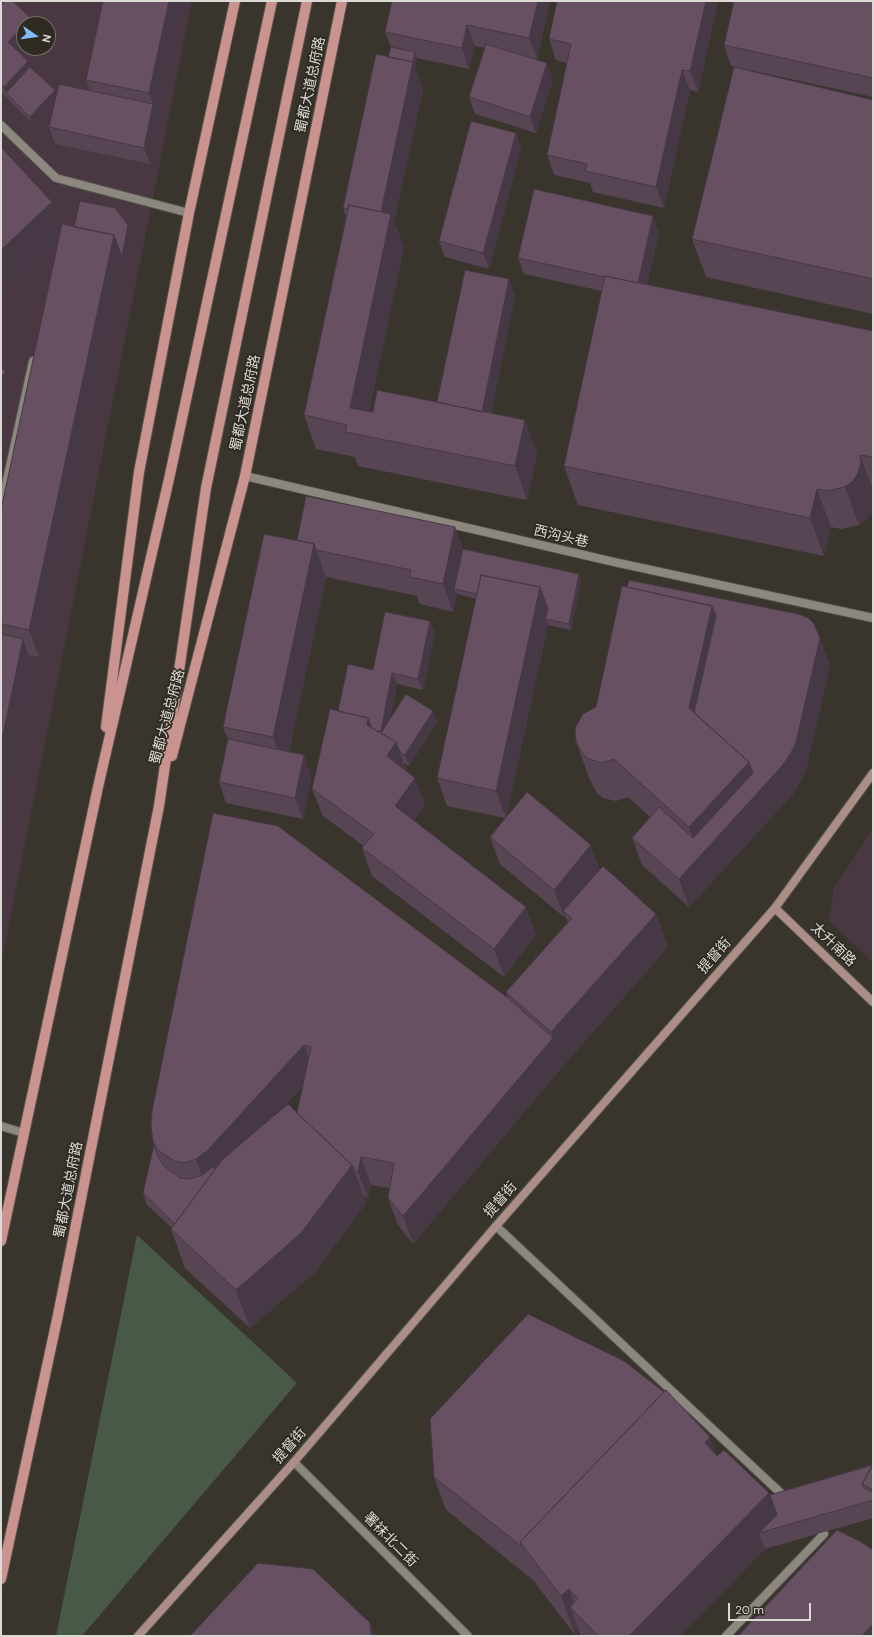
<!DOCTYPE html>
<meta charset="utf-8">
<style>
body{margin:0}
#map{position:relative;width:874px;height:1637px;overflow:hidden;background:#39352d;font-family:"DM Sans",sans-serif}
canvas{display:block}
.frame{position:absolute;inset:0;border:2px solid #dddad5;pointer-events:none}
.north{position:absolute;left:16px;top:16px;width:40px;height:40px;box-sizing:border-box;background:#2f2b23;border:1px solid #75716a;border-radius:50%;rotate:103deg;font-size:11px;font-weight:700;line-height:16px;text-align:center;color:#dddad5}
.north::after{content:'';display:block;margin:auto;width:14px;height:18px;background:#82bcfa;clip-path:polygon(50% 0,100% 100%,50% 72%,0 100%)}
.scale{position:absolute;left:728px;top:1603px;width:83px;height:18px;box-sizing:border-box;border:2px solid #dddad5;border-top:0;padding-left:5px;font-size:12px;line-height:14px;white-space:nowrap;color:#dddad5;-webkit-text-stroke:3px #2f2b23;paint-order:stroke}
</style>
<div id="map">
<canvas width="874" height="1637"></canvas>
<div class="frame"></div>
<div class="north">N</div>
<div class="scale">20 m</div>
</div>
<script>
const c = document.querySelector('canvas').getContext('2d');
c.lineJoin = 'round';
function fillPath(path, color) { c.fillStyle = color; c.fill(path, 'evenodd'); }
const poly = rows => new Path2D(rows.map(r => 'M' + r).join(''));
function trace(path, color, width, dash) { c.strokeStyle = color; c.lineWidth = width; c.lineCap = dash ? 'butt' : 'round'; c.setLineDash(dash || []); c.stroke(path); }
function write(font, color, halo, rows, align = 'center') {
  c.font = font + ' "DM Sans","Noto Sans SC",sans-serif'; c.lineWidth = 3.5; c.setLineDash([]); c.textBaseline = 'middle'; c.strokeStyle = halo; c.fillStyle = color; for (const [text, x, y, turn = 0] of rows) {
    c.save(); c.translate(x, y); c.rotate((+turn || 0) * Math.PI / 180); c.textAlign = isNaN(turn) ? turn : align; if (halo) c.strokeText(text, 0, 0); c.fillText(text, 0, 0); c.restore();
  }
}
fillPath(poly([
 [1,1,192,1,1,966],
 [24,24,48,24,48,48,24,48],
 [873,828,873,962,829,921,834,888]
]), '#493741');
fillPath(poly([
 [137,1235,297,1383,82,1636,56,1636]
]), '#485947');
const lane = poly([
 [496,1226,787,1499],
 [726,1636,824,1534,814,1525]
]);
const street = poly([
 [1,125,56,178,189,213],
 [245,476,614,562,873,618],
 [1,507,33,361],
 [1,1126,24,1133],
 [294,1462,468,1636]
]);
const secondary = poly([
 [775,908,873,1002],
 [138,1636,294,1462,496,1226,775,908,873,773]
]);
const primary = poly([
 [106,727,139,472,189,213,235,1],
 [172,756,245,476,342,1],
 [1,1241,98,787,169,479,272,1],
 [1,1579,58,1315,159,806,206,488,307,1]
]);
trace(lane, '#55524b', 10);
trace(street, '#55524b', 10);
trace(secondary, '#55524b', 10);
trace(primary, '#55524b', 12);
trace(lane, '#8c887f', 8);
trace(street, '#8c887f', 8);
trace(secondary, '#ab8e87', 8);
trace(primary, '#ca9390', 10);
fillPath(poly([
 [103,1,185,1,150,164,55,144,49,127,56,96,32,123,1,92,1,6,30,18,33,24,24,24,16,50,28,61,30,67,55,90,56,94,90,91,86,80],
 [392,1,550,1,537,59,532,58,553,79,536,133,475,114,469,97,485,48,475,46,469,69,417,58,415,68,423,89,394,222,404,247,369,412,373,412,437,402,515,295,491,413,525,420,537,454,527,500,358,466,355,457,316,449,304,415,346,217,343,208,388,57,391,47,385,32],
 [718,1,698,92,690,90,664,208,593,192,590,183,554,175,547,155,567,63,556,60,549,39],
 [873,1,873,97,731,66,724,45],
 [873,100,873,314,706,277,692,239],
 [516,133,521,149,489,269,445,257,439,241],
 [1,147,61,228,74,227,131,231,39,657,29,655,35,673,1,836,1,510,59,241,1,295],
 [659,232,647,285,873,331,873,509,872,512,867,519,859,525,841,529,831,527,824,556,578,505,564,466,602,291,524,274,518,258],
 [297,540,463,549,579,574,581,580,571,630,548,625,506,817,600,870,656,914,668,947,563,1066,413,1244,398,1225,388,1198,390,1188,371,1185,368,1199,363,1195,366,1203,315,1272,250,1328,185,1268,171,1229,172,1228,147,1205,143,1193,154,1145,153,1141,213,813,508,998,506,992,568,922,565,916,564,917,500,864,490,837,505,818,447,806,437,778,476,599,457,594,453,612,420,604,417,596,326,577,289,752,304,755,311,776,303,819,226,803,219,782,228,739,223,727],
 [303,1086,297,1113,276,1114],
 [430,621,435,632,423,690,397,684,390,719,433,711,437,722,409,766,404,763,406,769,406,770,415,778,425,805,414,820,536,934,504,977,372,876,362,848,364,846,323,816,312,789,338,711,373,670],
 [830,665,806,770,801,781,793,794,689,907,642,865,632,838,650,817,628,797,616,801,603,798,597,793,590,780,576,742],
 [717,1456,769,1493,770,1495,873,1464,873,1518,765,1549,680,1636,580,1636,579,1631,575,1635,533,1580,446,1510,434,1477]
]), '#584554');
fillPath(poly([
 [169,1,185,1,150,164,144,148,153,104,149,93],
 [538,1,550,1,537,59,529,38],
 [706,1,718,1,698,92,690,71],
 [30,18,33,24,25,24],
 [24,25,24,41,12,53,8,42],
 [467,25,475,46,469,69,462,48],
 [415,52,417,58,415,68,423,89,394,222,404,247,364,436,350,408,380,216],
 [28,61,32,72,6,93,4,87],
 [547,63,553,79,536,133,530,117],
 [682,70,690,90,664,208,656,187],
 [55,90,57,95,32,123,30,117],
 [516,133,521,149,489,269,483,253],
 [52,202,64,236,1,295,1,250],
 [653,216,659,232,643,301,637,284],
 [128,225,131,231,39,657,29,630,114,235],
 [509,279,515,295,487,435,481,418],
 [6,372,16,400,1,416,1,377],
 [525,420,537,454,527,500,515,466],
 [860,455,873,490,873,509,872,512,867,519,859,525,845,487],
 [817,489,831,527,824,556,810,518],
 [455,527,465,555,454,589,457,594,453,612,443,584],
 [314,544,326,577,285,770,273,737],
 [579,574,581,580,571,630,569,624],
 [540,587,550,615,545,619,548,625,506,818,496,791],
 [712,606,726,644,706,731,689,708],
 [430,621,435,632,423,690,418,679],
 [820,638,830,665,806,770,801,781,793,794,689,907,679,879,699,857,689,827],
 [23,639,35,673,1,836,1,744],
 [392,673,397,684,385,743,381,731],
 [433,711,437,722,409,766,405,755],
 [368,718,378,745,367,725],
 [396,742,406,769,397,784,387,756],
 [304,755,311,776,303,819,295,798],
 [415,778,425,805,405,833,395,806],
 [591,845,601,873,563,911,565,916,564,917,554,890],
 [526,907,536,934,504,977,494,949],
 [656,914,668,947,563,1066,413,1244,403,1216,553,1038,551,1032],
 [304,1045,314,1073,220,1175,206,1186,196,1159],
 [361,1157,371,1185,368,1199,358,1172],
 [352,1165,366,1203,315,1272,250,1328,236,1290],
 [710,1437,724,1475,705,1443],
 [769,1493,781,1526,759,1533,765,1549,680,1636,629,1636],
 [569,1589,579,1616,570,1607,579,1631,575,1635,561,1596],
 [370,1623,375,1636,371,1636],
 [873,1624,873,1636,862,1636]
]), '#473845');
const building = poly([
 [5,1,13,1,30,18,25,24,24,24,24,25,8,42,28,61,4,87,1,84,1,6,5,1],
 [103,1,169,1,149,93,86,80,103,1],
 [392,1,538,1,529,38,467,25,462,48,385,32,392,1],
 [557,1,706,1,690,71,682,70,656,187,585,171,587,164,547,155,571,44,549,39,557,1],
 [734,1,873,1,873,78,724,45,734,1],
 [486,44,547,63,530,117,469,97,486,44],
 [391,47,415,52,413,62,388,57,391,47],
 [376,54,413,62,381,212,349,205,348,209,343,208,376,54],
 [30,67,55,90,30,117,6,93,30,67],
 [734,67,873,100,873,279,692,239,734,67],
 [59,84,153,104,144,148,49,127,59,84],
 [471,121,516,133,483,253,439,241,471,121],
 [1,147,52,202,1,250,1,147],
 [534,189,653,216,638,283,605,276,605,277,518,258,534,189],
 [80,201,115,208,128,225,122,257,114,235,74,227,80,201],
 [349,205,391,214,350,408,373,412,377,390,525,420,515,466,345,432,347,425,304,415,349,205],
 [62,224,114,235,29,630,1,624,1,510,62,224],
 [465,270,509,279,482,412,437,402,465,270],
 [605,276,873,331,873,457,860,455,861,463,858,473,853,481,845,487,827,491,817,489,810,518,564,466,605,276],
 [1,368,6,372,1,377,1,368],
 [306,496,455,527,443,584,410,577,411,570,316,550,314,544,297,540,306,496],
 [264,534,314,544,273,737,223,727,264,534],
 [463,549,579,574,569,624,545,619,548,609,540,587,481,575,477,594,454,589,463,549],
 [481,575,540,587,496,791,437,778,481,575],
 [629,580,798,614,808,618,814,624,820,638,796,742,791,753,782,766,679,879,632,838,659,807,693,838,753,773,749,762,694,713,716,616,712,606,627,587,629,580],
 [622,586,712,606,689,708,749,762,689,827,614,759,602,763,589,759,583,754,576,742,575,728,583,714,596,707,622,586],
 [385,612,430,621,418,679,392,673,381,731,377,731,372,728,368,718,338,711,348,664,373,670,385,612],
 [1,634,23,639,1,744,1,634],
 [406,694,433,711,405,755,400,752,396,742,381,733,406,694],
 [330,709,368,718,367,725,396,742,387,756,415,778,395,806,526,907,494,949,362,848,374,834,312,789,330,709],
 [228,739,304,755,295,798,219,782,228,739],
 [527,792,591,845,554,890,490,837,527,792],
 [213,813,278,826,508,998,553,1038,403,1216,388,1198,394,1163,361,1157,358,1172,353,1167,352,1165,297,1113,311,1047,304,1045,207,1151,196,1159,184,1163,174,1161,158,1150,153,1141,151,1126,152,1111,213,813],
 [603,866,656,914,551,1032,506,992,572,918,563,911,603,866],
 [288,1104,352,1165,301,1233,236,1290,171,1229,222,1160,288,1104],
 [154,1145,158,1157,164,1166,180,1178,190,1179,202,1175,213,1167,215,1169,175,1224,143,1193,154,1145],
 [528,1314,624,1361,664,1392,520,1542,521,1546,434,1477,430,1419,528,1314],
 [666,1390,710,1437,705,1443,717,1456,724,1450,769,1493,629,1636,598,1636,570,1607,578,1599,569,1589,561,1596,520,1542,666,1390],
 [873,1464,873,1490,862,1484,873,1464],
 [873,1465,862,1484,864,1488,873,1493,873,1500,759,1533,777,1515,770,1495,873,1465],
 [837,1530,861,1542,873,1550,873,1624,862,1636,738,1636,837,1530],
 [258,1563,313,1569,370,1623,371,1636,190,1636,258,1563]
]);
fillPath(building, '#665062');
trace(building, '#473845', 1);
write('14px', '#dddad5', '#2f2b23', [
 ["蜀都大道总府路",311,85,-78],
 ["蜀都大道总府路",246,403,-78],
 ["西沟头巷",561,537,13],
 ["蜀都大道总府路",168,717,-75],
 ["太升南路",833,945,44],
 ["提督街",715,956,-49],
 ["蜀都大道总府路",69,1190,-79],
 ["提督街",501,1200,-49],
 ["提督街",290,1446,-49],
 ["署袜北二街",390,1540,45]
]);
</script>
